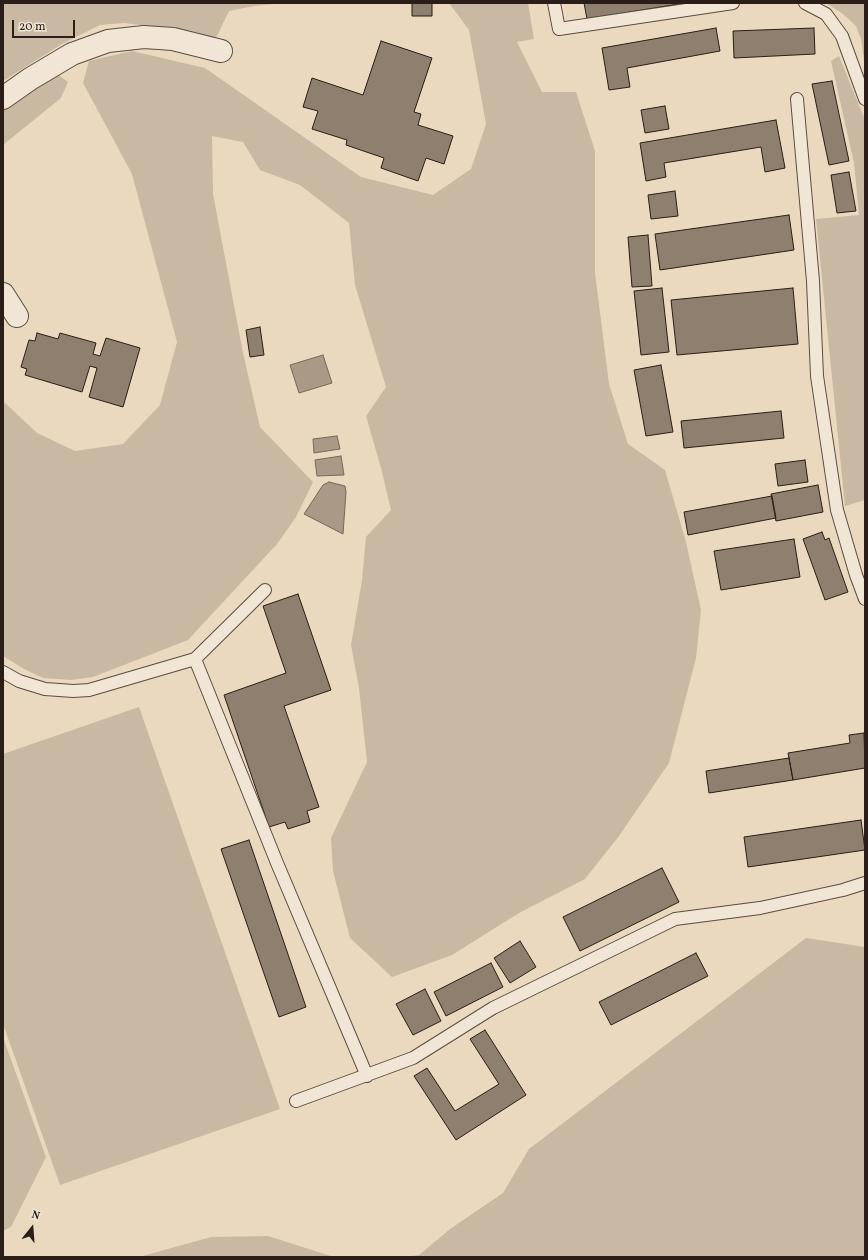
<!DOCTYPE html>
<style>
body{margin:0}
#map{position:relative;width:868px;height:1260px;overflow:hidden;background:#ead9bf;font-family:Vollkorn,serif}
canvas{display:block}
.frame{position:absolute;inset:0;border:4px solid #2b1d17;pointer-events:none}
.north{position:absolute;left:12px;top:1208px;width:40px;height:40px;-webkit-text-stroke:3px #f1e6d5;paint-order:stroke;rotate:17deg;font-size:11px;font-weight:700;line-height:16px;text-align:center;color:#2b1d17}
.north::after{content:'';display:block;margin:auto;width:14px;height:18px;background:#2b1d17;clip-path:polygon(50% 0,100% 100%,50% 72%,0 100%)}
.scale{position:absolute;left:12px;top:20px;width:63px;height:18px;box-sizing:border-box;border:2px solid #2b1d17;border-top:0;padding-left:5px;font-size:12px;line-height:14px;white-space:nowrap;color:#2b1d17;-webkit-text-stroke:3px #f1e6d5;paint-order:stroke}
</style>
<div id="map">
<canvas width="868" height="1260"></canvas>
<div class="frame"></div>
<div class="north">N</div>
<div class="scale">20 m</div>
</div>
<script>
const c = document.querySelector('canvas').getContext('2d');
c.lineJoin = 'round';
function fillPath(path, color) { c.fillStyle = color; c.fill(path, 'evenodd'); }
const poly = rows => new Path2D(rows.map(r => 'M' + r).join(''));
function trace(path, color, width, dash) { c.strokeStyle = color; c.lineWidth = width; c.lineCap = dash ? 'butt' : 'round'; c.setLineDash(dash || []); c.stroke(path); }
fillPath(poly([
 [3,3,284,3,254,6,229,11,216,38,179,30,124,23,100,25,62,44,3,81],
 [449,3,528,3,534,39,517,42,542,92,576,92,595,151,595,273,609,384,628,444,665,470,686,542,701,610,696,658,669,763,619,836,585,879,519,913,452,955,392,977,350,938,333,871,331,838,367,762,359,688,351,645,362,580,366,537,391,510,381,468,366,416,386,387,355,285,349,223,300,185,260,170,243,142,212,136,213,194,243,353,260,427,313,482,296,517,277,544,188,640,93,677,71,680,43,678,24,669,3,656,3,401,37,433,75,451,123,444,160,405,177,342,132,174,83,83,89,61,132,51,205,68,361,177,433,195,471,169,486,124,469,30],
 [826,3,865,3,865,68,861,39,856,26,843,14],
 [839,56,865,120,865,500,845,506,816,219,859,215,854,163,831,61],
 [57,74,68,82,61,98,3,145,3,110,40,81],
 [139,707,280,1109,60,1185,3,1024,3,754],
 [806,938,865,947,865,1257,403,1257,419,1255,450,1229,503,1193,529,1149],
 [3,1037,46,1157,11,1227,3,1231],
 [268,1236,334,1257,139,1257,211,1237]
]), '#cab9a2');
const water = poly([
 [323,355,332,383,299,393,290,365,323,355],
 [337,436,340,449,314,453,313,439,337,436],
 [341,456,344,475,317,476,315,460,341,456],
 [329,482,345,486,346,492,343,534,304,514,323,485,329,482]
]);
fillPath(water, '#a99986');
trace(water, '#77675a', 1);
const building = poly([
 [412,3,432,3,432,16,412,16,412,3],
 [584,3,685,3,587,19,584,3],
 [716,28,720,51,627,68,630,87,609,90,602,48,716,28],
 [814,28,815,54,734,58,733,31,814,28],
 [381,41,432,58,414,112,421,114,418,125,453,136,444,164,426,158,418,181,381,168,384,158,346,145,347,140,312,129,318,111,303,107,312,78,363,95,381,41],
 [832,81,849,161,829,165,812,84,832,81],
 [665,106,669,129,645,133,641,110,665,106],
 [776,120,785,168,765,172,761,147,664,163,666,177,646,181,640,143,776,120],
 [849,172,856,211,837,213,831,175,849,172],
 [675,191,678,216,651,219,648,195,675,191],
 [789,215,794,250,660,270,655,234,789,215],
 [648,235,652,286,632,287,628,237,648,235],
 [662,288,669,352,641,355,634,291,662,288],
 [793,288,798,344,677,355,671,300,793,288],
 [260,327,264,355,250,357,246,330,260,327],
 [37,333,58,339,60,333,96,343,93,354,100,356,106,338,140,348,123,407,89,397,97,368,90,366,82,392,25,375,27,369,21,367,29,340,35,341,37,333],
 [661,365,673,432,646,436,634,370,661,365],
 [781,411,784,438,684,448,681,421,781,411],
 [805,460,808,482,778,486,775,464,805,460],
 [818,485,823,512,776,521,771,494,818,485],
 [772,496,776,518,688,535,684,512,772,496],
 [822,532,825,540,829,538,848,592,825,600,803,539,822,532],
 [794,539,800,577,721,590,714,551,794,539],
 [298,594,331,690,284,706,319,807,307,811,310,822,288,829,285,822,269,827,224,695,286,673,263,606,298,594],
 [864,733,865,768,793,780,788,753,850,743,849,735,864,733],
 [789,758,793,780,709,793,706,771,789,758],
 [861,820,865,850,748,867,744,837,861,820],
 [249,840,306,1007,279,1017,221,849,249,840],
 [662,868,679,902,580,951,563,917,662,868],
 [520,941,536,967,510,983,494,958,520,941],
 [696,953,708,976,611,1025,599,1002,696,953],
 [491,963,503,987,446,1016,434,992,491,963],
 [425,989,441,1021,413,1035,396,1004,425,989],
 [485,1030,526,1095,456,1140,414,1076,427,1068,455,1111,499,1084,470,1039,485,1030]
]);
fillPath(building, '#8e7f6e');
trace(building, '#2b1d17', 1);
const service = poly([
 [554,3,559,29,733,3],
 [805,3,826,14,842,36,865,99],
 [797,99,813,281,817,376,837,510,856,575,865,599],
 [195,659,265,590],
 [3,672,19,681,45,689,73,691,89,690,195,659,277,863,367,1076],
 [296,1101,413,1058,493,1008,675,919,760,908,843,890,865,883]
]);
const minor = poly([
 [3,98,30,79,72,54,108,41,144,37,173,39,221,51],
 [3,294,17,316]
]);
trace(service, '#5b4c41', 14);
trace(minor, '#5b4c41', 24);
trace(service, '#f1e6d5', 12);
trace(minor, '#f1e6d5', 22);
</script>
